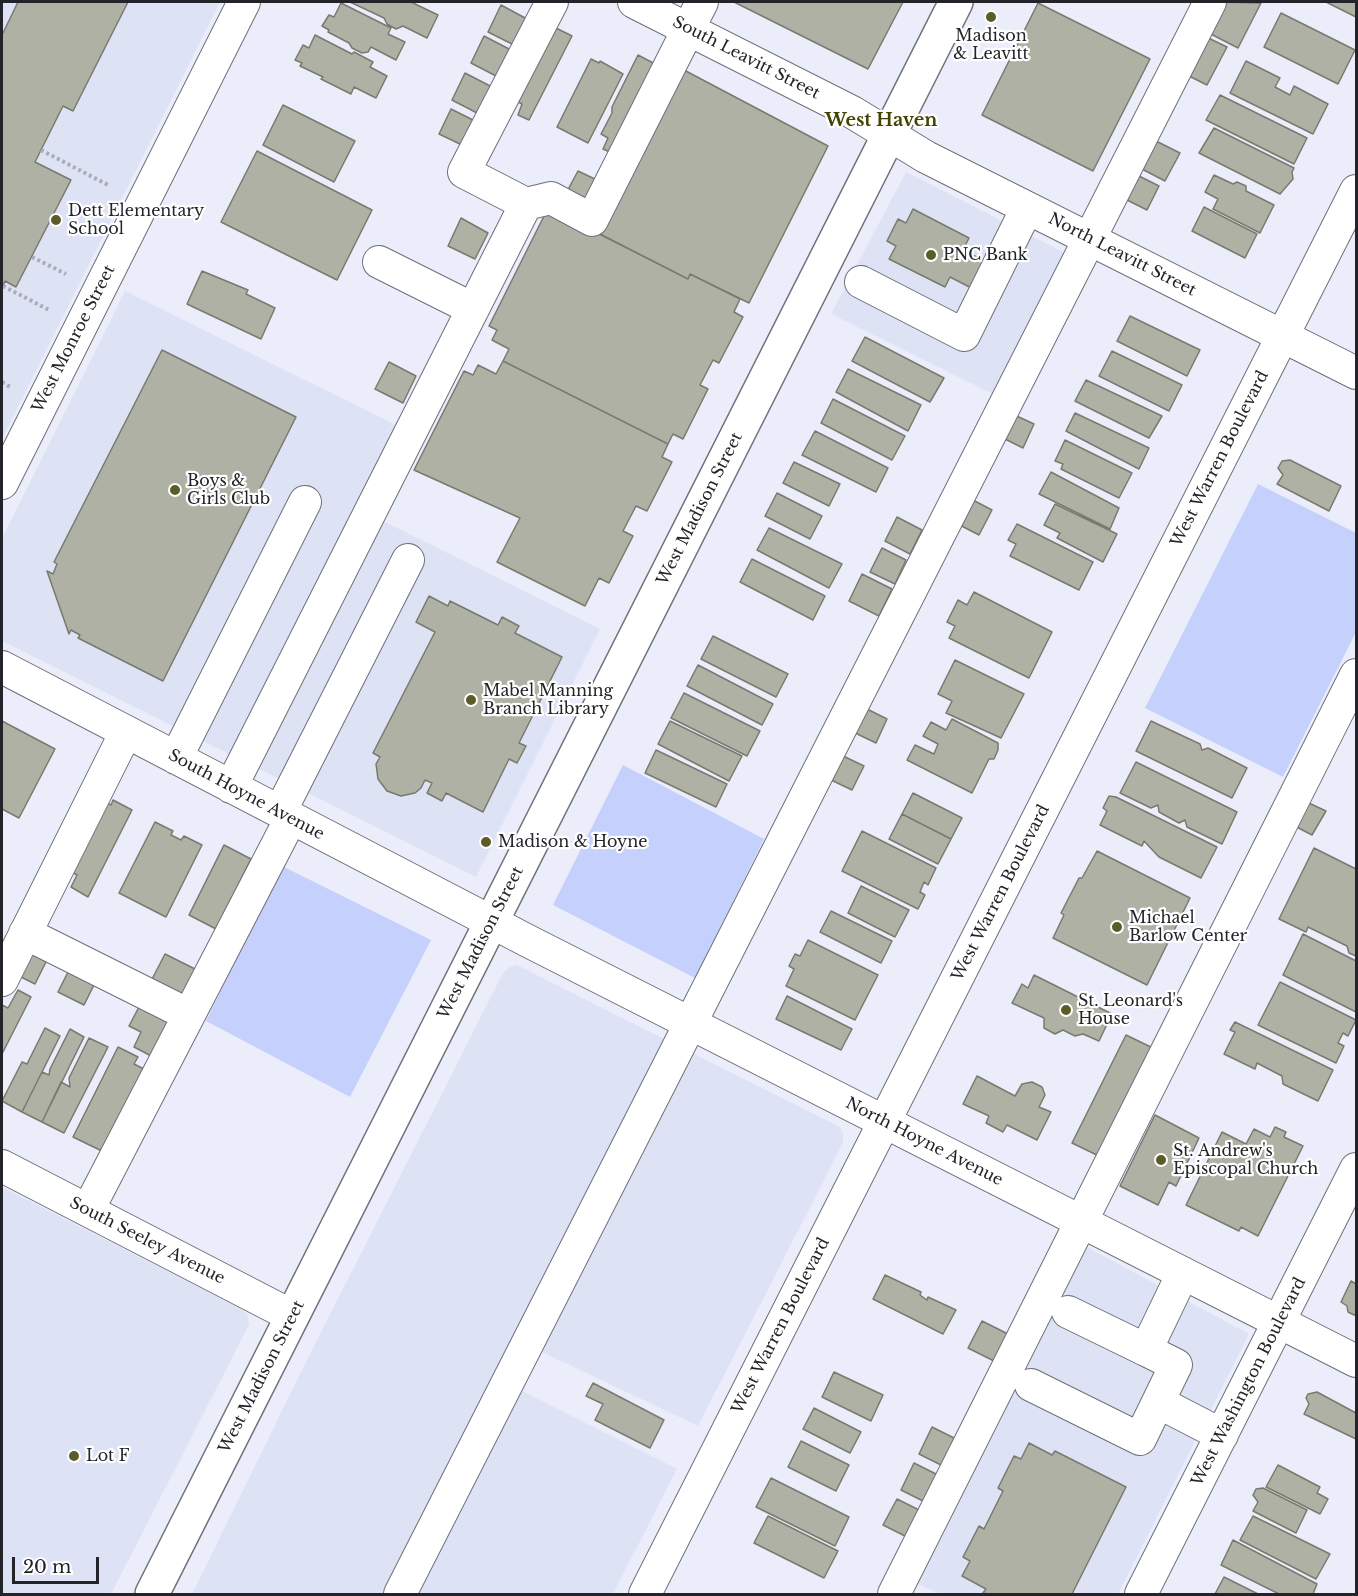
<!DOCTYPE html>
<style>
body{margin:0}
#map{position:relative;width:1358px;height:1596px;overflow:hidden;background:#ebeefa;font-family:"Libre Baskerville",serif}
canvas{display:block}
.frame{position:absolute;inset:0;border:3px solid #232429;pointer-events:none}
.scale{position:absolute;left:12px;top:1557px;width:87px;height:27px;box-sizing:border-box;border:3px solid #232429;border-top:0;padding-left:8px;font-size:18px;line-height:21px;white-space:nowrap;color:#232429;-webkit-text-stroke:4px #fff;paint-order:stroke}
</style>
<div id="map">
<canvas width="1358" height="1596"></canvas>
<div class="frame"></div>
<div class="scale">20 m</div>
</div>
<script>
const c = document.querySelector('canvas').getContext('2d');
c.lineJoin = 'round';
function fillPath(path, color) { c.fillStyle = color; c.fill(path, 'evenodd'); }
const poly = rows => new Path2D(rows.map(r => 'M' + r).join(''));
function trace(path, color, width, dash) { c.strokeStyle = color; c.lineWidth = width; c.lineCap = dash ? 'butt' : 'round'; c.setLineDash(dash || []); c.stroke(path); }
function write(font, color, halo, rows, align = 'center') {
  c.font = font + ' "Libre Baskerville",serif'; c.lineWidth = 4.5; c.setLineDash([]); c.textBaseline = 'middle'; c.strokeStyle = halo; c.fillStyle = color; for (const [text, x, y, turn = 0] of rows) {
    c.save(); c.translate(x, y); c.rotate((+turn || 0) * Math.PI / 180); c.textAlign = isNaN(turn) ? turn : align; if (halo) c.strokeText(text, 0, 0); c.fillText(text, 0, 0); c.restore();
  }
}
fillPath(poly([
 [2,2,220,2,2,439],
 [906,172,1079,260,1007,401,831,314],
 [125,291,410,432,369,514,600,629,476,877,2,641,2,539],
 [517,965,840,1127,843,1134,843,1143,698,1426,536,1349,518,1389,677,1469,613,1594,192,1594,308,1358,503,973,510,967],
 [2,1187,241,1309,247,1314,248,1319,249,1325,111,1594,2,1594],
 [1072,1239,1249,1334,1118,1594,940,1594,903,1577]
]), '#dde2f5');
fillPath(poly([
 [1258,484,1356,533,1356,632,1283,777,1145,708],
 [623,765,764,839,695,978,553,905],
 [282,866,431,940,350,1097,206,1021]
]), '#c5d0fc');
const building = poly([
 [18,2,128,2,73,111,63,106,35,162,71,180,16,287,5,281,2,288,2,35,18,2],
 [350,2,411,2,438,15,427,38,403,26,396,29,387,24,384,18,350,2],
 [734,2,903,2,868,69,734,2],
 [1220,2,1261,3,1238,48,1205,31,1220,2],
 [1326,2,1356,2,1356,17,1326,2],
 [341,3,391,28,388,34,405,42,396,60,371,47,368,52,362,53,352,48,349,43,328,32,329,30,322,26,329,15,334,17,341,3],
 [1038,3,1150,59,1093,171,982,115,1038,3],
 [501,5,527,19,514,45,488,32,501,5],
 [1281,13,1355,50,1338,84,1264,47,1281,13],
 [548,24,572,36,529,120,518,115,522,104,511,98,548,24],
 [315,35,352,54,354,52,373,62,370,67,387,76,376,98,354,87,351,94,321,79,323,77,300,66,302,63,295,60,303,45,309,48,315,35],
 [1202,35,1227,47,1207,85,1183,73,1202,35],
 [484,36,511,50,498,77,471,63,484,36],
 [638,55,657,65,612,153,603,149,608,138,601,134,612,113,612,107,638,55],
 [591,59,599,63,600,61,623,74,588,143,557,127,591,59],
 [1246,61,1280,78,1275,87,1290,95,1294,86,1328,104,1313,134,1230,93,1246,61],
 [684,70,828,146,749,303,690,274,688,279,600,234,684,70],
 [465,73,492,87,479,114,452,100,465,73],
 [1220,95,1307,138,1294,164,1206,120,1220,95],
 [283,105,355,141,334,182,263,145,283,105],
 [451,109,475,121,462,145,439,134,451,109],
 [1214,128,1294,168,1292,172,1293,179,1280,194,1199,153,1214,128],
 [1154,140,1180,153,1165,181,1140,168,1154,140],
 [257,151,372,210,337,280,221,222,257,151],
 [578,171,599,181,586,205,565,195,578,171],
 [1135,174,1159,186,1147,210,1123,198,1135,174],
 [1214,175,1233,184,1237,182,1246,186,1246,191,1274,205,1260,233,1213,209,1218,199,1205,192,1214,175],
 [1204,207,1257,234,1245,258,1192,231,1204,207],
 [548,208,688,279,690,274,740,299,734,312,743,317,719,363,713,360,700,385,708,389,683,439,673,434,668,444,503,361,509,349,492,340,497,330,489,326,548,208],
 [913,209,969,238,963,250,996,267,983,294,950,277,945,287,889,259,896,246,887,241,898,219,906,223,913,209],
 [461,218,488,233,475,259,448,246,461,218],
 [202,271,248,290,246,294,275,308,261,339,187,304,202,271],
 [1130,316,1200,350,1187,376,1117,341,1130,316],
 [865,337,944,378,930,402,852,361,865,337],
 [162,350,296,417,163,681,78,638,80,635,71,630,69,634,47,571,53,574,57,564,54,562,162,350],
 [1112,351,1182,385,1169,411,1099,376,1112,351],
 [503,361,668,444,662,457,672,462,647,511,636,506,623,531,633,536,609,583,599,578,585,606,497,562,520,518,414,470,464,371,473,375,478,365,496,374,503,361],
 [389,362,416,376,403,403,375,389,389,362],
 [848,369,921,405,908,431,836,392,848,369],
 [1086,380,1162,416,1149,438,1075,401,1086,380],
 [833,399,905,436,892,460,821,423,833,399],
 [1008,412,1034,424,1023,448,997,435,1008,412],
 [1075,413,1149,448,1139,469,1066,431,1075,413],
 [815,431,888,468,876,492,802,455,815,431],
 [1065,440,1132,473,1119,498,1061,469,1063,464,1055,461,1065,440],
 [1290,460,1341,486,1329,511,1277,484,1283,475,1278,468,1282,461,1290,460],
 [794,462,840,484,829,506,783,483,794,462],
 [1051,472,1119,508,1110,529,1039,494,1051,472],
 [777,493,822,516,810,539,765,516,777,493],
 [967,497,992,510,979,535,954,522,967,497],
 [1055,504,1117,534,1103,562,1057,538,1060,533,1044,525,1055,504],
 [897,517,922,530,910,554,885,541,897,517],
 [1017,524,1093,562,1079,590,1010,556,1016,544,1008,540,1017,524],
 [769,528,842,564,829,588,757,550,769,528],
 [882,548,906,560,895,584,870,572,882,548],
 [752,559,825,596,813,620,740,582,752,559],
 [862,574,892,589,879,616,849,601,862,574],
 [974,592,1052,632,1029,678,949,638,955,626,947,622,958,600,967,605,974,592],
 [429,596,448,606,450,601,498,625,502,617,519,626,515,633,562,657,519,743,526,746,517,763,509,759,483,812,446,793,442,801,427,793,432,783,425,780,421,788,415,793,401,796,387,791,378,779,376,764,380,757,373,753,435,632,416,622,429,596],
 [713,636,788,674,776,697,701,659,713,636],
 [955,660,1024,694,1001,738,946,713,952,701,938,694,955,660],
 [698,665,773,704,762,725,687,686,698,665],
 [684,693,760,731,747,756,671,718,684,693],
 [863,707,887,719,876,743,851,731,863,707],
 [952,719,998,743,998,750,994,759,989,759,972,793,907,760,915,745,934,754,938,744,923,736,931,722,946,730,952,719],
 [2,721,55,749,19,818,2,809,2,721],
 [670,721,742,756,729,781,658,744,670,721],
 [1151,721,1200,744,1202,750,1208,748,1247,768,1232,798,1136,751,1151,721],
 [656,750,727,784,716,807,645,773,656,750],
 [839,754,864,766,852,790,827,778,839,754],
 [1136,762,1237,812,1222,844,1187,827,1185,820,1179,823,1159,812,1158,805,1151,808,1120,793,1136,762],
 [913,793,962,818,951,839,902,814,913,793],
 [1109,796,1116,797,1217,847,1201,878,1159,857,1144,841,1142,846,1100,825,1107,811,1103,808,1109,796],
 [1298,798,1326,811,1312,835,1287,822,1298,798],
 [113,800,132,810,88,897,71,887,77,875,70,871,105,802,111,805,113,800],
 [902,814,951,839,938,864,889,839,902,814],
 [155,822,173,831,171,835,181,840,184,836,202,845,166,917,119,893,155,822],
 [862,831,936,868,928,885,924,882,920,892,925,895,918,909,842,871,862,831],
 [224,845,251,859,216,929,189,915,224,845],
 [1314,848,1356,869,1356,956,1349,953,1347,946,1308,927,1306,932,1279,919,1314,848],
 [1097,851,1190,898,1147,985,1053,938,1064,915,1061,913,1079,878,1082,878,1097,851],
 [861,886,909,910,895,937,848,913,861,886],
 [831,911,892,941,881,963,820,932,831,911],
 [1303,934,1356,961,1356,1012,1283,975,1303,934],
 [808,940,878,975,855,1020,786,986,794,969,789,966,795,954,800,956,808,940],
 [27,950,47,960,35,984,15,974,27,950],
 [165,954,195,969,181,998,150,983,165,954],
 [71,966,97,979,84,1005,58,992,71,966],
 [1034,975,1112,1014,1099,1041,1083,1034,1075,1036,1063,1030,1055,1034,1044,1028,1044,1018,1012,1003,1022,984,1028,988,1034,975],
 [1280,982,1356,1020,1348,1036,1343,1033,1338,1043,1344,1046,1336,1063,1258,1025,1280,982],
 [18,990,31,997,2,1054,2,1005,8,1008,18,990],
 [787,996,852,1029,841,1050,776,1019,787,996],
 [140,1005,174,1019,155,1058,134,1047,141,1032,129,1026,140,1005],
 [1235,1022,1333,1070,1318,1101,1283,1084,1282,1076,1257,1063,1255,1069,1224,1054,1235,1032,1230,1030,1235,1022],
 [45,1028,60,1036,22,1112,2,1101,22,1062,27,1064,45,1028],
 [70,1029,84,1037,42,1122,22,1112,42,1072,49,1075,50,1069,70,1029],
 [1126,1035,1155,1049,1101,1157,1072,1143,1126,1035],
 [89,1038,108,1047,64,1133,42,1122,61,1082,70,1087,69,1078,89,1038],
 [118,1047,138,1057,134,1064,150,1072,108,1154,73,1137,118,1047],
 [977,1076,1015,1096,1022,1084,1032,1082,1042,1087,1045,1095,1039,1107,1051,1112,1037,1140,1007,1125,1003,1132,986,1123,989,1116,963,1104,977,1076],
 [1155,1115,1199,1138,1176,1186,1169,1182,1158,1205,1120,1186,1155,1115],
 [1275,1127,1286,1132,1284,1137,1303,1146,1258,1236,1241,1227,1239,1231,1186,1205,1222,1132,1246,1144,1254,1129,1270,1137,1275,1127],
 [885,1275,921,1292,920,1295,927,1300,928,1297,956,1310,943,1334,873,1299,885,1275],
 [1351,1281,1356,1284,1356,1314,1354,1315,1348,1312,1347,1306,1341,1302,1351,1281],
 [982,1321,1008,1334,994,1361,968,1348,982,1321],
 [834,1372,883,1395,871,1421,822,1397,834,1372],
 [593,1383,664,1420,650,1448,595,1420,603,1404,586,1396,593,1383],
 [1317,1392,1356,1413,1356,1439,1304,1414,1309,1404,1306,1398,1308,1394,1317,1392],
 [814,1408,861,1432,850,1453,803,1429,814,1408],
 [932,1427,958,1440,945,1467,919,1454,932,1427],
 [801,1441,849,1465,836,1491,788,1467,801,1441],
 [1029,1443,1052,1455,1055,1451,1126,1487,1072,1594,987,1594,983,1593,986,1589,962,1576,970,1561,963,1557,979,1526,984,1529,1003,1491,998,1488,1014,1456,1021,1459,1029,1443],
 [914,1463,940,1476,927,1503,901,1490,914,1463],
 [1278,1465,1320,1487,1317,1493,1328,1499,1320,1514,1266,1487,1278,1465],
 [771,1478,849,1517,835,1546,756,1507,771,1478],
 [1263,1488,1307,1510,1296,1533,1253,1511,1258,1502,1253,1495,1256,1489,1263,1488],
 [897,1499,923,1512,909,1538,883,1525,897,1499],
 [768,1516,838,1551,824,1578,754,1543,768,1516],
 [1253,1516,1330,1554,1316,1579,1240,1540,1253,1516],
 [1233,1540,1317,1584,1313,1594,1279,1594,1221,1565,1233,1540],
 [1224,1577,1258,1594,1215,1594,1224,1577]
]);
fillPath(building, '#b0b1a5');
trace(building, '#797a6f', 1.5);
const minor = poly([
 [552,2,464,172,526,204,551,198,592,220,702,2],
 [634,2,852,112,926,157,1356,373],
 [379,262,473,309],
 [861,282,964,335,1027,208],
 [2,483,244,2],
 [2,667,528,941,1356,1361],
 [176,758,305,502],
 [231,787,526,204],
 [280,812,408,560],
 [25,933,189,1015],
 [2,980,126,732],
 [2,1166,292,1316],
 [88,1210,291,818],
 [1068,1312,1146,1350,1183,1273],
 [1031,1385,1140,1439,1176,1365,1146,1350],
 [1158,1402,1222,1435],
 [400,1594,1210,2],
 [645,1594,1356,191],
 [894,1594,1356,675],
 [1141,1594,1356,1169]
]);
const major = poly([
 [152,1594,956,2]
]);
trace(minor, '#6e707a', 34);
trace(major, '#6e707a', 36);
trace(poly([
 [41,150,110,186],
 [32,257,66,274],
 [3,286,49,310],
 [2,382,10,387]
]), '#aaacb6', 4, [3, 3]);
trace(minor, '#fff', 32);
trace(major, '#fff', 33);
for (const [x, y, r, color] of [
 [991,17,6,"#5c5c29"],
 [56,220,6,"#5c5c29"],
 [931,255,6,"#5c5c29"],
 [175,490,6,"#5c5c29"],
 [471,700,6,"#5c5c29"],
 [486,842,6,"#5c5c29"],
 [1117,927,6,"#5c5c29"],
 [1066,1010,6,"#5c5c29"],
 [1161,1160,6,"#5c5c29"],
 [74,1456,6,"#5c5c29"]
]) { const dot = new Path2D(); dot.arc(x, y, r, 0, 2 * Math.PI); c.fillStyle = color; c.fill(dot); trace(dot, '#fff', 2); }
write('16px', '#232429', '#fff', [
 ["Madison",991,36,"center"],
 ["& Leavitt",991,54,"center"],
 ["Dett Elementary",68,211],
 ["School",68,229],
 ["PNC Bank",943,255],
 ["Boys &",187,481],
 ["Girls Club",187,499],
 ["Mabel Manning",483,691],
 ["Branch Library",483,709],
 ["Madison & Hoyne",498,842],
 ["Michael",1129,918],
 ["Barlow Center",1129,936],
 ["St. Leonard's",1078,1001],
 ["House",1078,1019],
 ["St. Andrew's",1173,1151],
 ["Episcopal Church",1173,1169],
 ["Lot F",86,1456]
], 'left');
write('16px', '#232429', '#fff', [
 ["South Leavitt Street",746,58,27],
 ["North Leavitt Street",1122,255,27],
 ["West Monroe Street",74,339,-63],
 ["West Warren Boulevard",1220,459,-63],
 ["West Madison Street",700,509,-63],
 ["South Hoyne Avenue",246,795,28],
 ["West Warren Boulevard",1001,893,-63],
 ["West Madison Street",481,943,-63],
 ["North Hoyne Avenue",924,1142,27],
 ["South Seeley Avenue",147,1241,27],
 ["West Warren Boulevard",781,1326,-63],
 ["West Madison Street",262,1377,-63],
 ["West Washington Boulevard",1249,1382,-63]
]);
write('bold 18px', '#454402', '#fff', [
 ["West Haven",881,121]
]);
</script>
